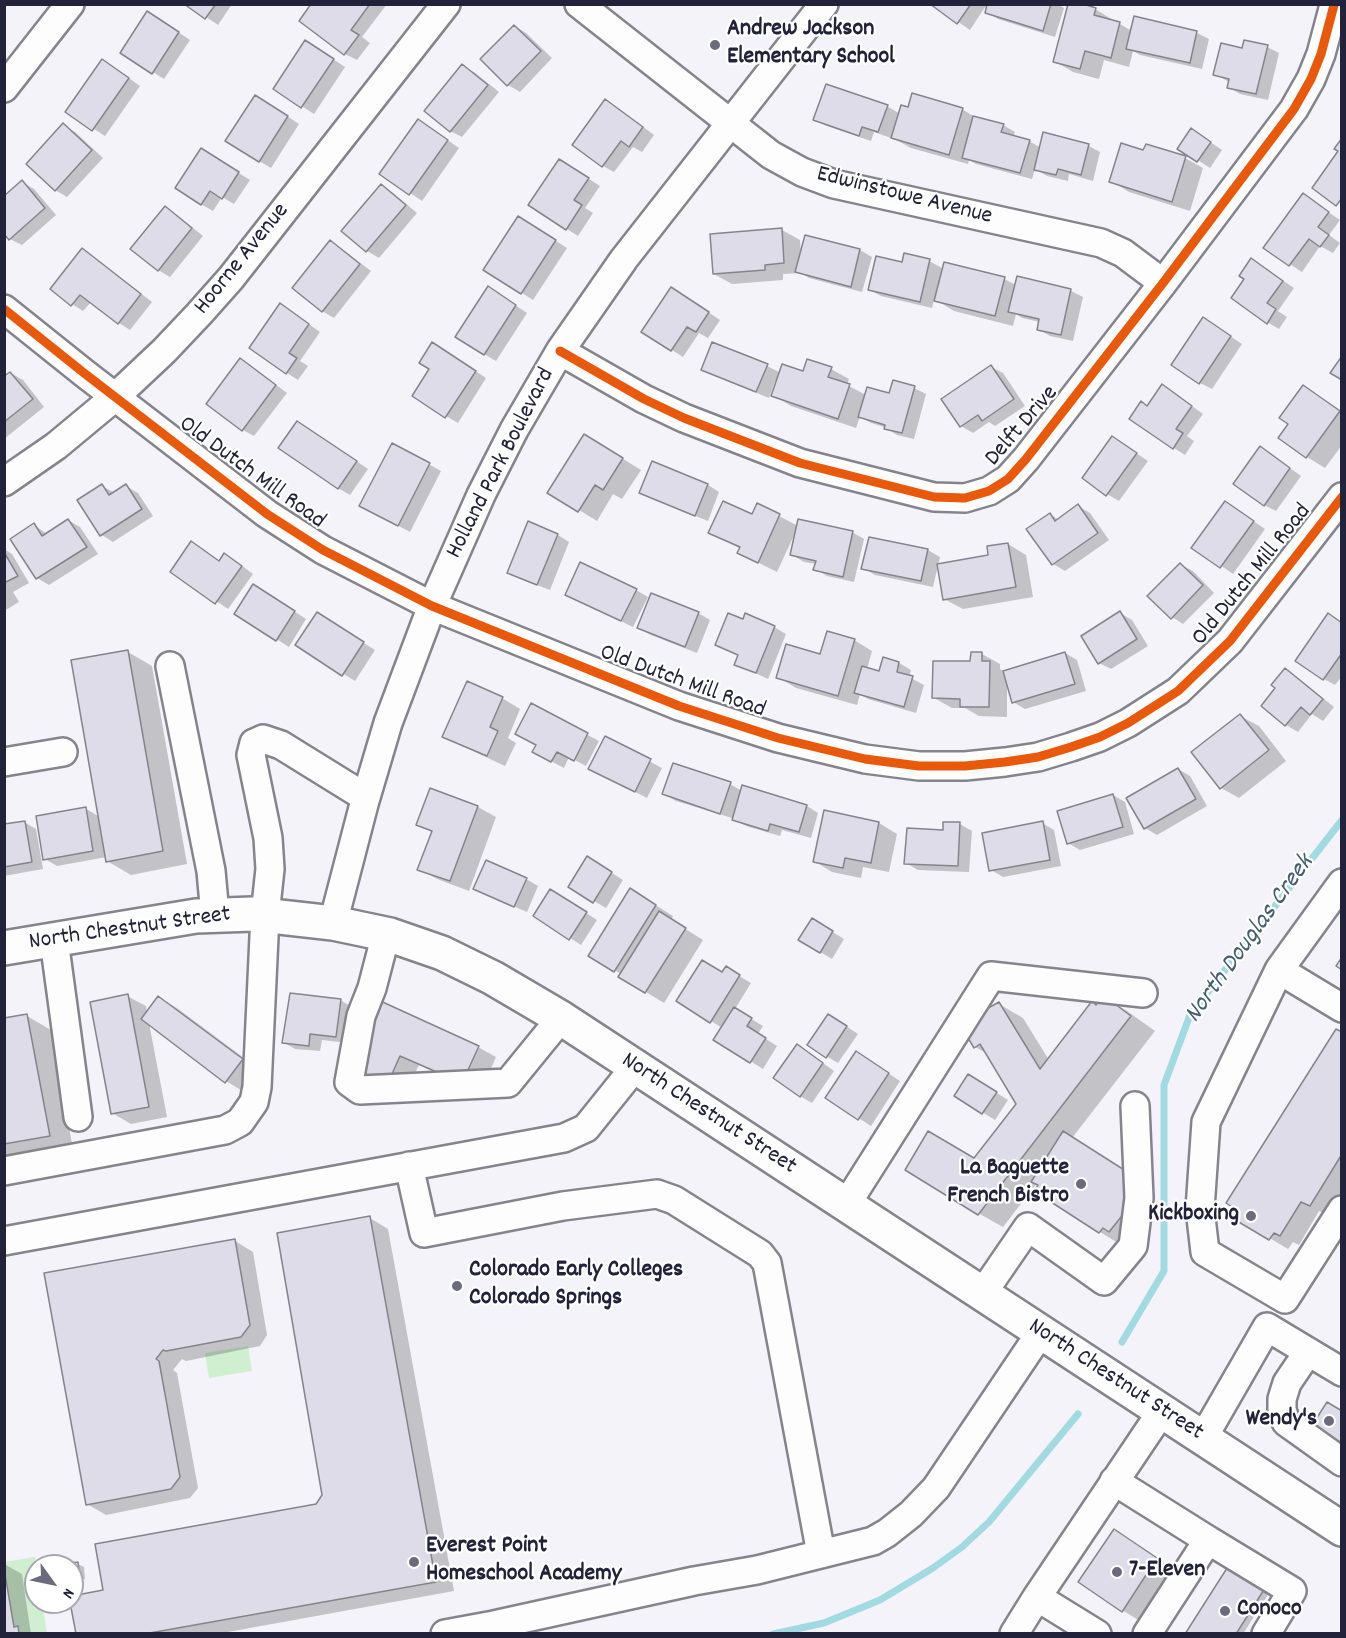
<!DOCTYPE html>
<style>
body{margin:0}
#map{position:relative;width:1346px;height:1638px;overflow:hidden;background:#f4f3f9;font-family:Dekko,sans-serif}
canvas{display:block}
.frame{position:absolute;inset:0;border:6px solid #22223b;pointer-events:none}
.north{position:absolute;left:24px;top:1554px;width:60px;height:60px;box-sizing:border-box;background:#fff;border:2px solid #a7a7b1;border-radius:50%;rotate:123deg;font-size:16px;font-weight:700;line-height:24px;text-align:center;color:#22223b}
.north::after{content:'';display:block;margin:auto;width:21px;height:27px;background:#6c6b7e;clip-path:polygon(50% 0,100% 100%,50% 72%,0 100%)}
</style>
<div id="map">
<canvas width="1346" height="1638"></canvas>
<div class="frame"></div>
<div class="north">N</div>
</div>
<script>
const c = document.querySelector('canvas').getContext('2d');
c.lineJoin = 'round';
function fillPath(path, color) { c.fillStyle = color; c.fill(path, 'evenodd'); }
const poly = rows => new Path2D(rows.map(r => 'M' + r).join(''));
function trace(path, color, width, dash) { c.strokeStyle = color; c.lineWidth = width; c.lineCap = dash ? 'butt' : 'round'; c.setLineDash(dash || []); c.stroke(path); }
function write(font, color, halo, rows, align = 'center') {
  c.font = font + ' Dekko,sans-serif'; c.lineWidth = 4.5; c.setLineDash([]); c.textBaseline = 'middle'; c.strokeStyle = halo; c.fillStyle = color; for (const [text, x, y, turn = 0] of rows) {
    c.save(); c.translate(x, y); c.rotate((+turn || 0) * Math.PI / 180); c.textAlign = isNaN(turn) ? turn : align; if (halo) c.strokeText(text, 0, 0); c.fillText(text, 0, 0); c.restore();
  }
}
fillPath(poly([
 [248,1346,252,1371,209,1378,205,1353],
 [35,1557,37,1566,36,1602,42,1602,47,1633,19,1633,18,1626,14,1627,4,1562]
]), '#d0efd1');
fillPath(poly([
 [187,4,232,4,218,25],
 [313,4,387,4,362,37,370,43,357,60,345,54,301,21],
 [932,4,987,4,970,30],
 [989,4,1057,4,1064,8,1055,37,998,19,986,12],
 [1095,9,1113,20,1113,22,1120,24,1132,31,1135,18,1197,33,1209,39,1202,69,1140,55,1133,51,1129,67,1104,60,1099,79,1073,72,1054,61],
 [160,20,190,40,164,79,153,72],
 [515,26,526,33,552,58,520,92,508,85,482,59],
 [1267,47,1279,53,1268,100,1240,94,1228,87,1229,82,1215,74,1244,50],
 [318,49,345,67,314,114,275,89],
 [462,66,474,72,499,92,462,137,450,131],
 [115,68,140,86,105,136,68,112],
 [606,101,618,108,654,135,642,152,633,147,614,172,603,166],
 [267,103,299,124,271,168,259,161],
 [887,106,900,114,962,109,978,119,1003,125,1015,132,1013,137,1029,141,1041,148,1089,146,1100,152,1093,181,1069,174,1068,181,1047,176,1035,169,1032,179,976,164,969,160,968,164,911,148,891,137,891,138,874,132,871,141,827,126,815,120],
 [63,125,75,132,103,158,67,197,55,190],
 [430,128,459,148,422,201,382,174],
 [1203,137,1222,150,1210,168,1179,148],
 [1144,152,1185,158,1203,168,1190,211,1129,192,1111,181],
 [213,157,250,180,234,204,222,197,213,211,201,204],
 [572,168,600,186,585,208,593,213,578,236,567,229],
 [22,182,34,189,56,215,22,245,10,239],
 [382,186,393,193,417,213,379,258,367,251],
 [1303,195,1340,220,1329,235,1340,243,1333,253,1320,246,1302,272,1265,248],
 [165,208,177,215,203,236,170,277,158,270],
 [531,225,567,248,533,300,485,269],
 [782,230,800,240,801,255,806,236,860,250,872,257,862,292,809,278,800,273,783,274,783,280,732,284,714,274],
 [330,242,342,249,371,271,334,318,322,311],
 [82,250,94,257,152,302,130,330,119,323,91,302,83,311,72,304],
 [929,261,944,269,1004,279,1016,285,1018,278,1071,291,1083,297,1073,341,1050,336,1038,329,1040,322,1022,318,1016,314,1013,326,954,311,934,299,932,308,881,296,870,290,903,263],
 [1263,267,1294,288,1278,311,1287,317,1279,329,1267,322],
 [500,295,527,313,496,361,484,354],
 [684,296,720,320,708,338,699,333,683,357,672,350],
 [292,312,320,332,300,361,308,366,298,380,287,373],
 [1215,326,1242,344,1212,389,1200,383],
 [445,351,486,378,458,423,446,416],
 [240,360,252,367,287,393,254,436,243,430],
 [767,366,781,373,804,373,831,369,849,379,847,385,866,395,890,395,914,388,926,394,914,439,897,435,884,427,871,423,860,417,856,428,791,406,773,395,778,382,775,381,769,398,715,376,703,370],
 [991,367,1003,373,1025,406,995,426,989,422,973,433,961,426],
 [11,373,23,380,44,407,4,439,4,378],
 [1304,387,1342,411,1342,445,1325,468,1307,457,1280,438,1290,424],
 [1174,393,1203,414,1187,436,1194,441,1185,455,1174,448],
 [309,429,368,469,350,495,338,488],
 [393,445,441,471,410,532,373,512],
 [1124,445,1148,461,1119,501,1107,494],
 [602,446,641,470,622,499,613,494,597,521,579,510],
 [1272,455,1301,476,1276,511,1264,505],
 [653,463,708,485,719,492,708,521,653,499,641,493],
 [102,486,115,493,126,486,138,493,153,516,113,542,102,535,79,501],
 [758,505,798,526,852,532,864,539,854,582,827,576,815,569,816,564,804,562,792,555,796,531,777,572,739,553,741,549,710,533,753,516],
 [1078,506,1090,513,1109,540,1065,571,1053,564,1029,529,1050,514,1059,520],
 [1237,510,1265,529,1233,574,1194,547],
 [68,520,80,527,98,554,49,585,37,578,34,525,47,534],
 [558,535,569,542,550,590,521,579,509,572],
 [870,538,928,550,940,557,933,587,875,575,863,568],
 [1008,544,1026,555,1033,597,963,609,944,599,990,556],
 [4,549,12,554,29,583,13,592,19,602,4,611],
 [220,562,237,562,253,574,228,609,172,571],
 [1181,565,1193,571,1214,593,1183,624,1172,617],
 [636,590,648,597,633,627,579,601],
 [266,593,306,619,289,647,236,613],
 [698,613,710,620,697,653,651,635,639,628],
 [1120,613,1132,620,1148,646,1111,669,1099,663],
 [329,621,375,650,355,681,297,645],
 [744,621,774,627,786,634,768,679,736,664,740,656,717,644],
 [1342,623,1342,676,1335,685,1324,679],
 [854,640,872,651,867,669,881,673,884,659,899,663,911,670,909,677,924,685,916,713,868,699,860,694,857,705,796,688,778,677],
 [128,652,152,666,187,864,131,875,107,861,107,857,57,866,45,859,86,809,100,817],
 [1065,653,1077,660,1086,691,1025,709,1013,702,1007,685,1007,717,979,716,965,708,952,708,934,698,982,654,1000,664,1000,669,1005,672],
 [1285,670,1297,677,1334,707,1323,721,1312,714,1298,732,1286,725,1263,706,1277,688],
 [502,698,520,709,508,738,516,743,505,766,462,746,444,736],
 [531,705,599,741,586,766,569,757,564,768,545,758,537,745],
 [1240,716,1259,726,1286,761,1239,798,1221,788],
 [606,738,662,768,647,798,602,775],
 [1178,769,1190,776,1207,806,1157,835,1145,828],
 [730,784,742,791,807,806,818,813,811,838,782,830,780,836,746,826,732,818,676,801,664,794],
 [1113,795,1125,802,1134,834,1080,850,1068,843],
 [478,807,496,817,469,891,437,879,419,869,433,833,418,824],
 [825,812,879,823,897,834,889,872,863,867,861,878,832,872,814,861],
 [24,822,36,829,43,869,4,876,4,826],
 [945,823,960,824,972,831,969,872,918,870,906,863,944,832],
 [1042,823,1054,830,1061,866,1003,877,991,870],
 [599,865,623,880,606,908,570,887],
 [526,879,538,886,527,912,487,895,475,888],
 [563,898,597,920,581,945,570,938],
 [649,901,673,916,671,920,703,940,664,1003,620,976,621,974,590,955],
 [813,920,844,939,832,959,800,940],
 [726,968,751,983,735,1009,763,1026,758,1034,777,1046,763,1069,715,1039,722,1028,711,1021,723,974],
 [127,996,146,1006,147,1013,159,998,177,1008,260,1070,244,1092,226,1081,149,1023,167,1117,131,1124,112,1113],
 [1103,997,1127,1011,1155,1031,1072,1138,1147,1184,1118,1243,1100,1232,1037,1183,1003,1227,978,1213,975,1160,1018,1104,988,1054,975,1047,999,1004,1023,1018,1049,1060,1092,1003,1097,1006],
 [340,1000,352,1007,348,1043,322,1040,320,1051,295,1049,283,1042],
 [27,1016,51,1030,73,1149,4,1160,4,1020],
 [840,1022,858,1034,838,1063,826,1056],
 [1342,1034,1342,1195,1329,1215,1319,1211,1299,1245,1293,1242,1288,1249,1229,1214],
 [373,1039,478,1047,496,1057,480,1093,419,1065,405,1094,376,1081],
 [809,1053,834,1071,812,1103,800,1096],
 [868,1060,900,1081,871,1126,827,1098],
 [981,1083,1008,1100,995,1120,956,1096],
 [370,1218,388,1229,454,1591,217,1634,77,1634,71,1602,72,1598,105,1591,317,1506,324,1496],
 [235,1241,253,1252,267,1335,260,1346,186,1361,182,1359,173,1370,177,1373,198,1488,190,1498,106,1515,87,1504,46,1274],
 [1132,1541,1175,1570,1140,1621,1122,1610],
 [4,1564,22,1574,31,1634,4,1634],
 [78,1564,84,1567,85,1579,72,1581,72,1566],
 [1230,1567,1269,1593,1243,1634,1187,1634]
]), '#0003');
trace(poly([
 [1122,1342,1164,1271,1164,1085,1190,1015,1342,820],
 [773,1634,824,1623,880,1600,933,1568,962,1547,989,1522,1078,1414]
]), '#a2dae2', 7);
const building = poly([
 [184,4,216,4,205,19,184,4],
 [311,4,370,4,351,30,359,35,344,55,299,21,311,4],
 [930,4,971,4,957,24,930,4],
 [987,4,1051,4,1043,31,985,13,987,4],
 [1068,4,1083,4,1096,8,1094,15,1120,22,1111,58,1085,51,1080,69,1053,62,1068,4],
 [147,11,179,32,152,74,120,53,147,11],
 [1134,16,1197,31,1190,63,1126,49,1134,16],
 [514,25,541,51,507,86,480,59,514,25],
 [305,40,334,59,301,108,273,89,305,40],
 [1244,40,1268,45,1256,94,1227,88,1229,79,1213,75,1221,43,1242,48,1244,40],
 [102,59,129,78,92,131,65,112,102,59],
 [462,64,488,85,450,132,424,111,462,64],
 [826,84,888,105,878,132,862,127,859,136,813,120,826,84],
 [912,93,963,108,949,155,891,138,901,105,908,107,912,93],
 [255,95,288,116,259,162,225,141,255,95],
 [605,99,643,127,629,147,621,141,602,167,572,145,605,99],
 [973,116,1004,124,1001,132,1030,140,1020,173,962,158,973,116],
 [418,119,448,140,409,195,379,174,418,119],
 [63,123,92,150,55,191,26,164,63,123],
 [1191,128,1211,142,1197,162,1177,149,1191,128],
 [1043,132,1089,144,1081,175,1058,169,1056,175,1034,170,1043,132],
 [1342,138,1342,198,1336,206,1312,188,1338,151,1334,149,1342,138],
 [1121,143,1143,150,1146,144,1186,156,1172,202,1109,182,1121,143],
 [201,148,239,172,222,199,210,191,201,205,175,188,201,148],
 [559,159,589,178,574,200,582,205,566,230,528,205,559,159],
 [22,180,45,208,9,240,4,234,4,196,22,180],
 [381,184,406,205,366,252,341,231,381,184],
 [1303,193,1329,212,1318,227,1329,235,1320,247,1309,239,1289,266,1263,248,1303,193],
 [165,206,192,228,158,271,130,249,165,206],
 [518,216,556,240,521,294,483,270,518,216],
 [782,228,784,263,765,265,765,270,713,274,710,234,782,228],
 [805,235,860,249,851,287,795,272,805,235],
 [330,240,360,264,322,312,292,288,330,240],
 [82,248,141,294,118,324,80,295,71,306,50,289,82,248],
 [904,253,930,259,920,302,868,290,876,256,902,262,904,253],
 [1251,258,1283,281,1267,303,1276,309,1267,324,1231,298,1244,279,1239,276,1251,258],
 [944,262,1005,277,995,316,934,301,944,262],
 [1017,276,1071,289,1061,335,1037,330,1039,319,1008,312,1017,276],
 [488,286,516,305,484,355,455,337,488,286],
 [671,287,709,312,696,332,687,327,671,351,641,332,671,287],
 [280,303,309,324,289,353,297,358,286,374,249,348,280,303],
 [1203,317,1231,336,1199,384,1171,365,1203,317],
 [432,342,476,371,445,418,412,396,429,369,419,363,432,342],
 [712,342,768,364,756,392,701,370,712,342],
 [1342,356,1342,380,1330,373,1342,356],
 [240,358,276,385,242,431,206,404,240,358],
 [807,359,832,367,828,377,850,384,838,419,771,396,782,364,803,371,807,359],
 [991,365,1014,399,982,421,978,415,960,427,941,399,991,365],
 [10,372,33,399,4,422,4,376,10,372],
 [893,380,915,386,902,433,884,429,885,425,858,417,867,387,889,393,893,380],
 [1162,384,1192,406,1176,429,1183,433,1173,449,1129,419,1141,401,1147,406,1162,384],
 [1303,385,1340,411,1306,458,1278,438,1288,424,1279,418,1303,385],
 [297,421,357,461,338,489,278,448,297,421],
 [584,434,623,458,603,490,595,485,578,512,547,493,584,434],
 [1112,436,1137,453,1106,496,1082,478,1112,436],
 [392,443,430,463,398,526,359,506,392,443],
 [1260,446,1290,468,1264,506,1233,484,1260,446],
 [652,461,708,484,695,516,639,493,652,461],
 [102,484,109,495,126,484,142,509,100,536,77,500,102,484],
 [723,501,752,514,757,503,780,514,758,563,737,553,740,547,708,533,723,501],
 [1225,501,1254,521,1220,568,1191,548,1225,501],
 [1078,504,1098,533,1052,565,1026,529,1050,513,1055,521,1078,504],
 [68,519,87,547,36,579,10,539,34,523,42,536,68,519],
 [798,519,853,531,843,577,813,570,816,561,790,555,798,519],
 [528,521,558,534,537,585,507,573,528,521],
 [869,537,928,549,921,581,861,569,869,537],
 [191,541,219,561,224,553,242,566,215,604,170,572,191,541],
 [1008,543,1016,587,943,600,937,564,988,555,987,546,1008,543],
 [4,552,18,576,4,583,4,552],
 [580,562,637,589,621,621,565,595,580,562],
 [1180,563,1203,585,1171,619,1147,596,1180,563],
 [253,584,295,611,276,641,234,614,253,584],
 [651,593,699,612,685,647,637,628,651,593],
 [1120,611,1137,639,1098,664,1081,636,1120,611],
 [317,612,364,642,342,676,295,645,317,612],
 [728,613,743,619,745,613,775,626,756,673,734,665,738,655,715,645,728,613],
 [1328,613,1342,623,1342,653,1323,680,1295,661,1328,613],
 [827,631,855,639,838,696,776,678,786,644,820,654,827,631],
 [128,650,163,851,106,862,71,660,128,650],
 [971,652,982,652,982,661,990,661,989,707,960,707,960,699,932,698,933,661,970,661,971,652],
 [1065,652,1075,684,1012,703,1003,671,1065,652],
 [883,657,899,662,897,672,913,676,904,707,854,693,862,666,879,671,883,657],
 [1285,668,1323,699,1310,715,1301,707,1285,726,1261,706,1275,688,1271,685,1285,668],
 [467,681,503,697,490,727,498,731,487,756,442,737,467,681],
 [531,703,588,733,574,761,557,752,551,762,532,752,536,745,515,734,531,703],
 [1240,714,1269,750,1220,789,1191,752,1240,714],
 [605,736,651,759,635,792,588,769,605,736],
 [673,763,731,782,720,814,662,794,673,763],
 [1178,768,1196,799,1144,829,1126,798,1178,768],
 [742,785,807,805,799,832,770,824,768,831,732,820,742,785],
 [430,788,478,806,450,881,417,870,432,831,416,825,430,788],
 [1113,794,1123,827,1067,844,1057,811,1113,794],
 [86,807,93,851,43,860,36,816,86,807],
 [824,810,879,822,871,863,845,858,843,868,813,862,824,810],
 [25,821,32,862,4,867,4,824,25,821],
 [1043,821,1050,860,989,871,982,833,1043,821],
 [943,822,960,822,958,866,904,864,907,828,943,830,943,822],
 [587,856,612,872,593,903,568,887,587,856],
 [486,860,527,878,514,907,473,889,486,860],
 [630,888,656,905,614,972,588,956,630,888],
 [550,889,587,912,569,940,533,916,550,889],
 [659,911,686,928,645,993,618,977,659,911],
 [812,918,833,931,820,953,798,940,812,918],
 [1342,957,1342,970,1336,966,1342,957],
 [702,960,722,972,726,966,740,975,710,1023,676,1001,702,960],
 [290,993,341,999,336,1037,310,1034,309,1046,282,1043,290,993],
 [128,994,149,1107,111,1114,90,1002,128,994],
 [1103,995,1131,1016,978,1215,905,1170,928,1131,974,1158,1016,1104,980,1044,974,1048,964,1031,967,1020,999,1002,1040,1069,1092,1001,1096,1005,1103,995],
 [158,996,243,1059,225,1083,141,1019,158,996],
 [376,999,479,1046,462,1083,400,1056,387,1085,356,1071,371,1039,360,1034,376,999],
 [734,1007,752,1018,747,1026,766,1038,750,1063,713,1040,734,1007],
 [27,1014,50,1136,4,1144,4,1018,27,1014],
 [828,1014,847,1026,826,1058,807,1045,828,1014],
 [1336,1029,1342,1032,1342,1154,1310,1206,1301,1202,1280,1236,1274,1233,1269,1240,1227,1215,1232,1207,1226,1203,1336,1029],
 [797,1044,823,1063,800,1097,773,1078,797,1044],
 [856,1051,889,1073,858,1120,825,1098,856,1051],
 [968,1074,997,1092,982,1114,954,1096,968,1074],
 [1063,1131,1129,1173,1125,1212,1109,1232,1103,1228,1099,1233,1034,1191,1038,1185,1031,1182,1063,1131],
 [370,1216,436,1582,144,1634,76,1634,70,1602,72,1602,72,1596,103,1590,95,1544,316,1504,322,1495,277,1233,370,1216],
 [235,1239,250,1325,241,1337,166,1351,163,1350,156,1359,159,1361,180,1477,171,1489,86,1505,44,1273,235,1239],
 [1327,1402,1342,1411,1342,1451,1309,1430,1327,1402],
 [1114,1529,1157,1558,1122,1612,1078,1582,1114,1529],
 [78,1562,80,1577,72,1578,72,1566,62,1566,62,1564,78,1562],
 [1229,1565,1265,1588,1236,1634,1185,1634,1229,1565],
 [4,1568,14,1627,18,1626,19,1634,4,1634,4,1568]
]);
fillPath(building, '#dedce8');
trace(building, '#85848c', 1.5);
const minor = poly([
 [579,4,771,155,802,172,834,184,1101,243,1123,253,1163,283],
 [4,88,70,4],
 [4,309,84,373,267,514,323,550,432,606,679,706,778,738,865,759,919,766,965,766,1005,762,1038,757,1071,747,1100,737,1128,723,1178,691,1230,641,1342,497],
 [560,351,644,399,684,418,800,463,934,497,965,498,989,491,1008,479,1026,459,1163,283,1294,109,1311,79,1321,54,1334,5],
 [4,482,56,446,115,397,164,351,199,314,231,278,446,4],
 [170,666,211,871,215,915],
 [4,762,63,752],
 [1342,883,1279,970,1342,1008],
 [333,923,364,804,388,723,432,606,481,495,514,430,560,351,624,259,824,4],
 [386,934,372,988,361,1016,349,1082,360,1090,508,1083,561,1018],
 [54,940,78,1117],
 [1279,970,1206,1122,1200,1209,1205,1252,1285,1299,1342,1210],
 [409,1166,424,1233,563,1206,657,1194,674,1200,760,1254,767,1263,821,1554],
 [4,1171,225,1130,240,1122,254,1102,257,1087,265,915,270,869,268,838,251,755,254,743,263,739,281,745,365,797],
 [846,1205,991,976,1143,993],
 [4,1241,564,1138,586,1128,635,1067],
 [982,1294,1028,1227,1104,1281,1133,1246,1139,1198,1135,1106],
 [1308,1352,1287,1383,1282,1399,1282,1410,1286,1422,1342,1462],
 [1203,1438,1267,1327,1342,1372],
 [1114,1481,1208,1540],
 [445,1634,494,1625,694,1581,757,1570,873,1541,887,1533,911,1514,936,1488,1041,1332],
 [1014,1634,1037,1597],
 [1097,1634,1037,1597,1162,1411],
 [1147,1634,1208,1540,1292,1591,1266,1634]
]);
const major = poly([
 [4,948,196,916,253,914,333,923,390,935,442,953,493,978,561,1018,1342,1529]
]);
trace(minor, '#85848c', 32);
trace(major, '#85848c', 38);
trace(minor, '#fdfdfe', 27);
trace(major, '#fdfdfe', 33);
trace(poly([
 [4,309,84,373,267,514,323,550,432,606,679,706,778,738,865,759,919,766,965,766,1005,762,1038,757,1071,747,1100,737,1128,723,1178,691,1230,641,1342,497],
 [560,351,644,399,684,418,800,463,934,497,965,498,989,491,1008,479,1026,459,1163,283,1294,109,1311,79,1321,54,1334,5]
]), '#e8590c', 9);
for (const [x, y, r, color] of [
 [715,45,6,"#6c6b7e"],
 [1081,1184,6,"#6c6b7e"],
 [1251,1216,6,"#6c6b7e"],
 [457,1286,6,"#6c6b7e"],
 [1329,1421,6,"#6c6b7e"],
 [414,1562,6,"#6c6b7e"],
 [1117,1572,6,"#6c6b7e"],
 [1225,1611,6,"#6c6b7e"]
]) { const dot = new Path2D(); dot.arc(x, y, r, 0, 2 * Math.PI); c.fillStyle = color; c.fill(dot); trace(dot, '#fff', 2); }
write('bold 24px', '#22223b', '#fff', [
 ["Andrew Jackson",727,31],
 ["Elementary School",727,59],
 ["La Baguette",1069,1170,"right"],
 ["French Bistro",1069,1198,"right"],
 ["Kickboxing",1239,1216,"right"],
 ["Colorado Early Colleges",469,1272],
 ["Colorado Springs",469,1300],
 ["Wendy's",1317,1421,"right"],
 ["Everest Point",426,1548],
 ["Homeschool Academy",426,1576],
 ["7-Eleven",1129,1572],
 ["Conoco",1237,1611]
], 'left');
write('24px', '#22223b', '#fff', [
 ["Edwinstowe Avenue",904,197,14],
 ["Hoorne Avenue",243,260,-51],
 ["Delft Drive",1023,427,-49],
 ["Holland Park Boulevard",502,464,-63],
 ["Old Dutch Mill Road",251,474,36],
 ["Old Dutch Mill Road",1253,576,-51],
 ["Old Dutch Mill Road",682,683,20],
 ["North Chestnut Street",130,930,-8],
 ["North Chestnut Street",708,1115,33],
 ["North Chestnut Street",1115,1381,33]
]);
write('italic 26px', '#435f72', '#fff', [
 ["North Douglas Creek",1251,940,-54]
]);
</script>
